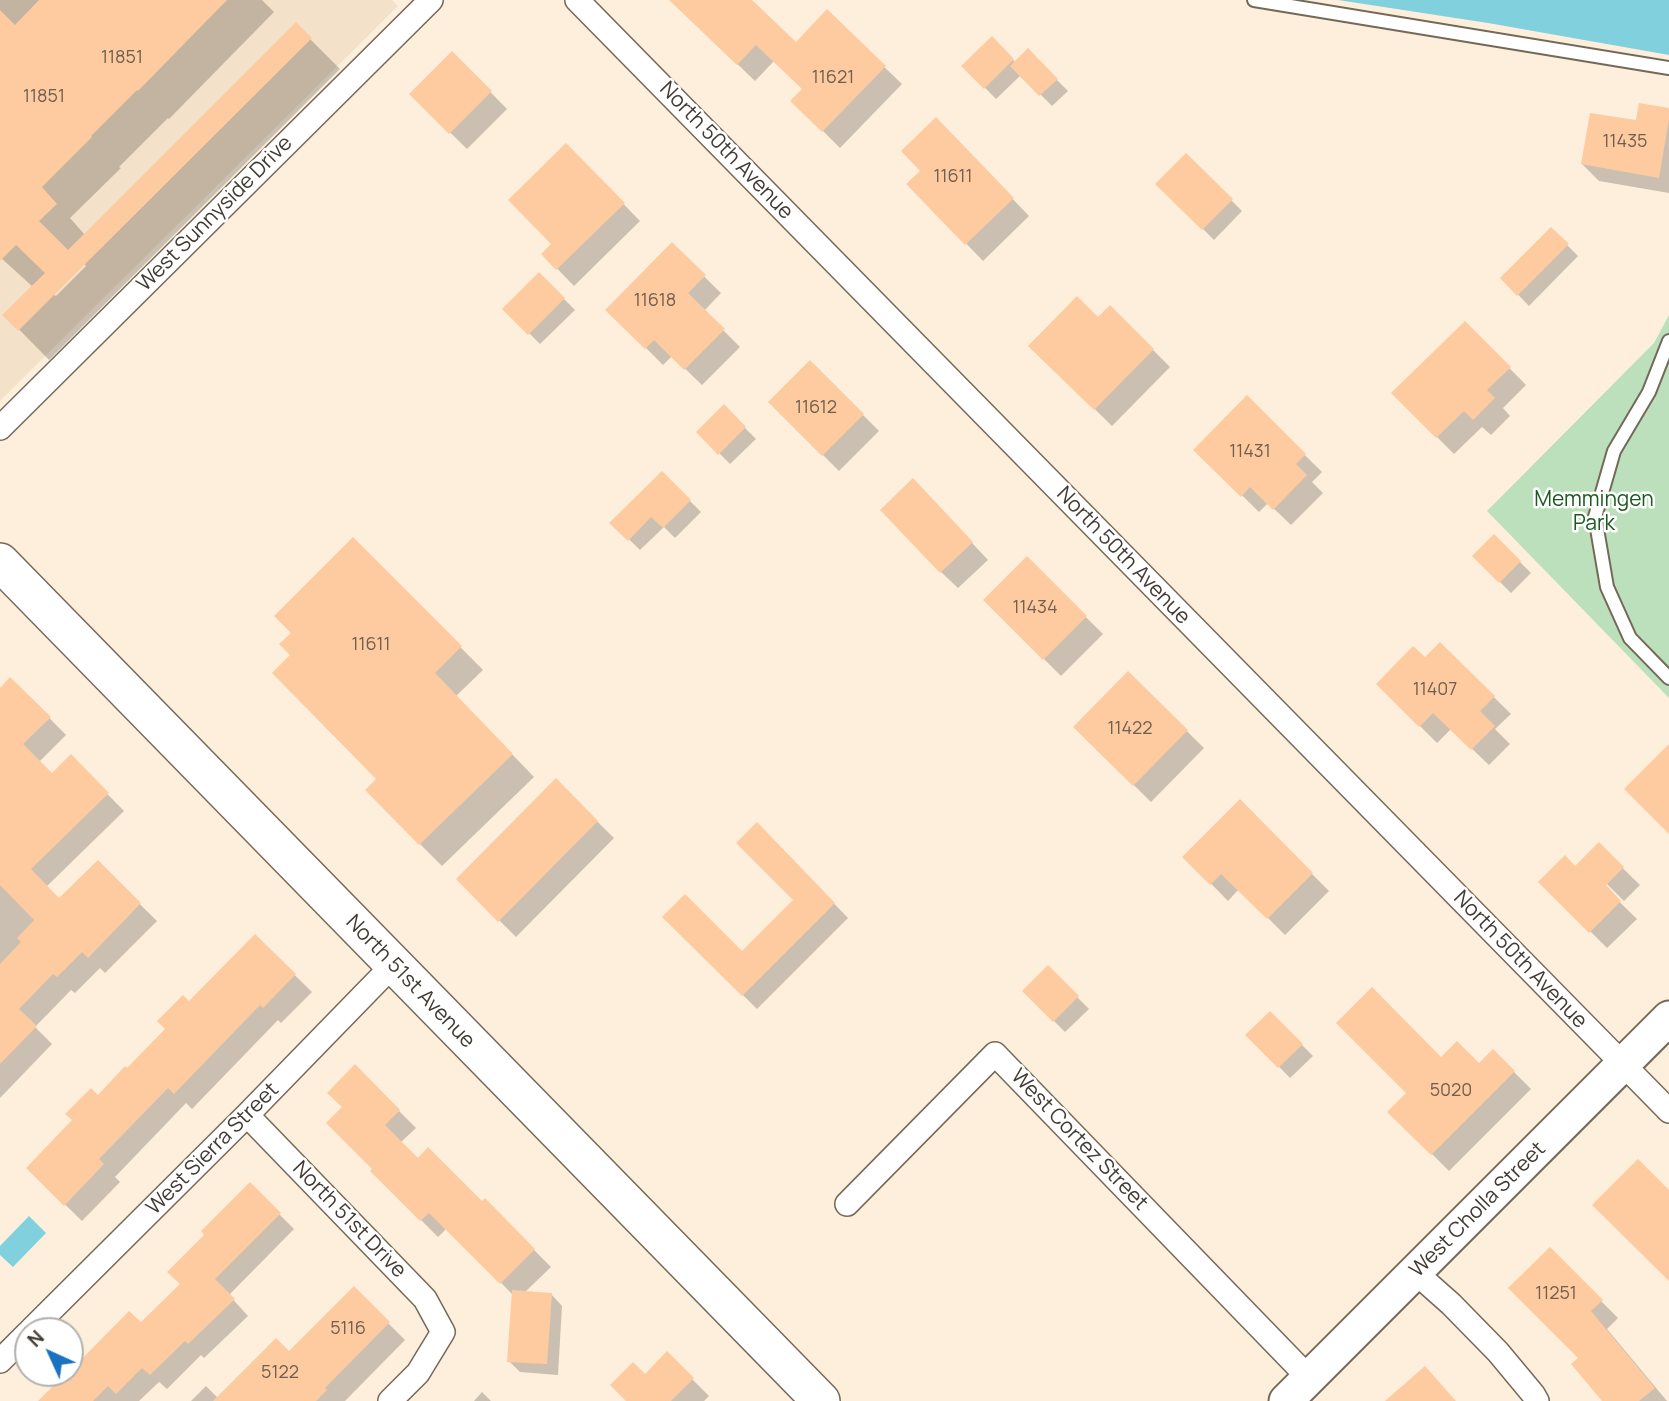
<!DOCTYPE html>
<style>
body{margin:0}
#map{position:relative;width:1669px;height:1401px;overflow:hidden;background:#fdefdc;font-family:Manrope,sans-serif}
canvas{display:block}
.north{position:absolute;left:14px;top:1317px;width:70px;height:70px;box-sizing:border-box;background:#fff;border:2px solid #b3b1ae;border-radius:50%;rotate:315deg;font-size:19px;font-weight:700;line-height:28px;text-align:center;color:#413b34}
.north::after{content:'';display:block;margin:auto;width:24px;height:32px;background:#1b72c0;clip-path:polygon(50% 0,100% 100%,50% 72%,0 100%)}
</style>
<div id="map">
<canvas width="1669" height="1401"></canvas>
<div class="north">N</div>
</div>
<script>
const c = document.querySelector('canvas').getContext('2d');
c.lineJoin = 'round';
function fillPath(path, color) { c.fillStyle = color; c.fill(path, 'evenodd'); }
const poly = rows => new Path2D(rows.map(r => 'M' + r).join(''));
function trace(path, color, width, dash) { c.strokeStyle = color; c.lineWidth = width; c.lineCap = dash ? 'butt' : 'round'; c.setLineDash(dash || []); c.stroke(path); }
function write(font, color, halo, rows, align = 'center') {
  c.font = font + ' Manrope,sans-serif'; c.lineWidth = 5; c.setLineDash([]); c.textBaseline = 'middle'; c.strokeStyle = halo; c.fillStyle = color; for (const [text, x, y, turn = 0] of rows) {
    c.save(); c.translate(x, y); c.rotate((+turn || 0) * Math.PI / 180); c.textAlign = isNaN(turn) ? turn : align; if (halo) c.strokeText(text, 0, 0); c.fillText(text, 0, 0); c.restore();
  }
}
fillPath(poly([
 [0,0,392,0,398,6,0,401]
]), '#f3e2c9');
fillPath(poly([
 [1669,315,1669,698,1487,511,1654,343]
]), '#bde0bc');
fillPath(poly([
 [1338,0,1669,0,1669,55,1488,23],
 [29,1216,46,1233,13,1267,0,1255,0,1246]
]), '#80d0dd');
fillPath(poly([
 [0,0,262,0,274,12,169,119,168,118,119,167,121,168,70,218,85,235,296,25,340,69,49,360,5,315,33,287,0,257],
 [84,263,86,266,56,296,53,294],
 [671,0,750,0,796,44,827,12,902,84,840,148,793,101,804,89,774,61,755,81],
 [992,38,1016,63,1028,51,1068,91,1052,106,1021,75,996,99,964,66],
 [452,53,507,109,467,149,411,94],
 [1669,110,1669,193,1599,181,1582,164,1638,122],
 [953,137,1029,216,983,261,909,184],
 [566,145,640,221,574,286,543,254,554,244],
 [1186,155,1242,211,1214,240,1158,184],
 [1551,229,1578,256,1529,306,1502,278],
 [672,245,721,293,704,311,740,347,702,385,672,356,663,365,608,310],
 [539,274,575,310,540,344,505,309],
 [1110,307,1170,367,1112,426,1031,346,1098,319],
 [1465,323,1526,385,1503,408,1510,416,1491,435,1482,427,1454,454,1393,393],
 [810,362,879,431,839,471,770,402],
 [1247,398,1322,472,1312,482,1323,493,1291,525,1268,503,1259,512,1196,450],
 [724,407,756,439,730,464,698,432],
 [662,473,701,512,675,538,664,527,640,550,612,523],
 [929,497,988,560,958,588,941,572],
 [1494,536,1531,573,1511,593,1474,556],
 [353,539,483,670,456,696,534,777,442,866,420,844,379,779,292,655,293,633],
 [1027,559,1103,634,1061,676,985,600],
 [1440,644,1511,714,1495,729,1510,744,1489,765,1451,729,1437,743,1378,684,1425,660],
 [1128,673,1204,748,1151,802,1075,727],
 [11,679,66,735,39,762,52,775,71,757,124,811,46,887,60,901,98,863,157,921,105,973,100,968,75,993,71,990,35,1027,52,1044,0,1098,0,690],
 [556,781,614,838,516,937,458,879],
 [1240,802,1329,891,1285,935,1239,889,1228,901,1185,857],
 [757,824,848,918,757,1009,664,917,742,954,796,900],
 [1599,845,1640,885,1624,901,1601,878,1598,881,1637,919,1607,948,1541,882,1575,868],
 [255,936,312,992,281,1023,278,1020,192,1109,186,1103,115,1177,120,1182,82,1221,28,1168,98,1097,127,1071,189,1003],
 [1048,968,1089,1009,1065,1032,1024,991],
 [1270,1013,1313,1056,1290,1078,1248,1035],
 [1493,1051,1531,1089,1449,1171,1390,1112,1441,1060,1479,1065],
 [355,1067,416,1128,400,1143,418,1160,482,1204,485,1201,551,1267,524,1293,551,1294,562,1306,558,1375,520,1372,509,1361,513,1295,447,1228,438,1237,372,1171,375,1169,344,1107],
 [250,1185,294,1229,229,1295,248,1316,204,1358,201,1355,167,1389,159,1382,139,1401,41,1401,70,1372,140,1325,182,1284,206,1236],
 [1550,1250,1618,1318,1607,1329,1667,1401,1604,1401,1580,1358],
 [354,1289,405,1340,345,1401,191,1401,206,1386,218,1398,289,1354],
 [667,1354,709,1396,704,1401,628,1401,645,1376],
 [482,1392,491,1401,474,1401]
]), '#0003');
fillPath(poly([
 [39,0,227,0,138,91,137,90,91,136,92,137,42,187,57,204,39,221,68,250,296,22,312,38,18,331,2,315,45,273,16,245,0,261,0,10,15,25],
 [669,0,752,0,796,42,827,9,886,66,822,132,790,101,802,89,756,45,737,65],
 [992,36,1014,59,984,89,961,66],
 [1028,48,1058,79,1039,96,1010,66],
 [452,51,492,91,449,134,409,94],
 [1639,103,1669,108,1669,119,1659,178,1581,164,1590,113,1636,120],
 [936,117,1014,198,965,245,906,184,920,171,901,151],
 [566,143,625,203,556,270,541,254,551,244,508,200],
 [1186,153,1233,199,1202,230,1155,184],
 [1551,227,1569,244,1517,296,1500,278],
 [672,242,706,275,688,293,725,329,684,370,654,340,645,349,605,310],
 [539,272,565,298,528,335,502,309],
 [1077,296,1098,317,1110,305,1154,349,1094,410,1028,346],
 [1465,321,1511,367,1487,390,1495,398,1473,420,1464,411,1436,438,1391,393],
 [810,360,864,414,822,456,768,402],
 [1247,395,1306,454,1296,464,1307,475,1273,510,1250,487,1241,497,1193,450],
 [724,404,746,427,718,455,696,432],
 [662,471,691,500,663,528,651,517,628,541,609,523],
 [913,478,973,542,940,573,880,510],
 [1494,534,1521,561,1499,583,1472,556],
 [353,537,462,646,435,673,513,754,419,845,365,790,376,779,272,673,290,655,279,644,291,633,274,616],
 [1027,556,1087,616,1043,660,983,600],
 [1440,642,1495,696,1480,711,1495,726,1471,750,1433,713,1419,727,1376,684,1413,646,1425,657],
 [1128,671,1188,730,1133,786,1073,727],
 [10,677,51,717,23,744,52,773,71,754,109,793,31,869,59,898,98,860,141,903,88,958,82,952,57,977,53,974,19,1009,37,1026,0,1064,0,964,21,942,17,938,34,920,0,885,0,688],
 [1669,744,1669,834,1624,789],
 [556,778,598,821,498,922,456,879],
 [1240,799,1313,873,1267,919,1221,874,1210,885,1182,857],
 [757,822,835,903,742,996,662,917,685,894,742,951,793,900,736,843],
 [1599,842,1624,867,1606,885,1621,901,1589,933,1538,882,1565,855,1575,866],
 [255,934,296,974,263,1008,260,1005,174,1094,168,1088,99,1159,104,1164,64,1206,26,1168,72,1120,65,1114,91,1088,98,1095,125,1066,127,1068,165,1029,157,1021,183,995,189,1001],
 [1048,965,1079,996,1053,1022,1022,991],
 [1372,987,1441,1057,1457,1041,1479,1063,1493,1049,1515,1071,1431,1155,1387,1112,1406,1093,1336,1023],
 [1270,1011,1303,1044,1278,1068,1245,1035],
 [355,1064,400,1110,385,1125,418,1158,428,1147,482,1201,485,1198,535,1249,500,1284,429,1213,420,1221,370,1171,372,1169,326,1123,342,1107,327,1093],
 [1638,1159,1669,1190,1669,1281,1592,1205],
 [250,1182,281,1213,215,1279,235,1299,188,1344,185,1341,150,1375,142,1368,116,1394,108,1386,93,1401,38,1401,66,1373,70,1373,70,1371,129,1311,141,1322,180,1284,167,1272,204,1235,201,1231],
 [1550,1247,1603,1300,1591,1311,1655,1388,1639,1401,1602,1401,1571,1364,1578,1358,1508,1288],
 [354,1286,390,1322,325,1388,327,1390,316,1401,213,1401,276,1338,289,1351],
 [512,1290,552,1293,547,1364,507,1362],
 [667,1351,694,1378,671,1401,626,1401,610,1385,633,1362,645,1374],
 [1425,1366,1456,1401,1385,1401]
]), '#fecba0');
const lane = poly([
 [1254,0,1669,68],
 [1669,341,1649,392,1614,451,1595,517,1607,587,1630,638,1669,678]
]);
const street = poly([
 [577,0,1669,1111],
 [0,428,431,0],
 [247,1115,425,1299,443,1332,418,1373,390,1401],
 [847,1204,995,1054,1309,1378],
 [1416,1273,1451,1304,1498,1352,1533,1394,1537,1401],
 [30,1331,247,1115,393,965],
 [0,1361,28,1333]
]);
const secondary = poly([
 [1286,1401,1669,1018]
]);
const primary = poly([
 [0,562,821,1401]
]);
trace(lane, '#746958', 16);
trace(street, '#746958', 26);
trace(secondary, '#746958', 37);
trace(primary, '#746958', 40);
trace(lane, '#fff', 12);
trace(street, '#fff', 23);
trace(secondary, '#fff', 33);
trace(primary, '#fff', 37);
write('18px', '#705f4f', null, [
 ["11851",122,58],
 ["11621",833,78],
 ["11851",44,97],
 ["11435",1625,142],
 ["11611",953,177],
 ["11618",655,301],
 ["11612",816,408],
 ["11431",1250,452],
 ["11434",1035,608],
 ["11611",371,645],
 ["11407",1435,690],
 ["11422",1130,729],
 ["5020",1451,1091],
 ["11251",1556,1294],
 ["5116",348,1329],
 ["5122",280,1373]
]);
write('21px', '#413b34', '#fff', [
 ["North 50th Avenue",726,151,46],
 ["West Sunnyside Drive",215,214,-45],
 ["North 50th Avenue",1123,556,46],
 ["North 50th Avenue",1520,960,46],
 ["North 51st Avenue",410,982,46],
 ["West Cortez Street",1079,1140,46],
 ["West Sierra Street",213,1149,-45],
 ["West Cholla Street",1478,1210,-45],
 ["North 51st Drive",349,1220,46]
]);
write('21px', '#1b591f', '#fff', [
 ["Memmingen",1594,500],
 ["Park",1594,524]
]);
</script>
